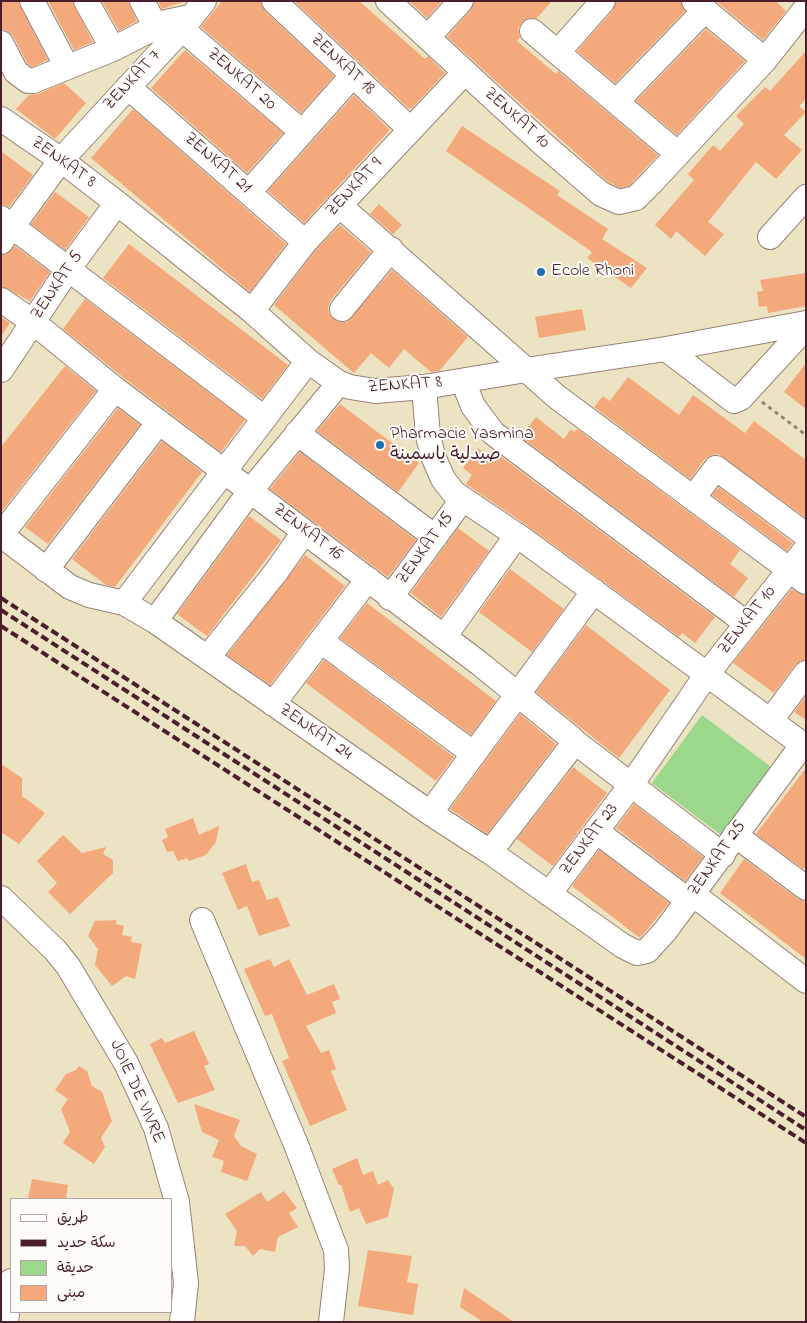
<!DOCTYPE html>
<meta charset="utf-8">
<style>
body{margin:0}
#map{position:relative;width:807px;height:1323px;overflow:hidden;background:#ebe3c2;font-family:"Indie Flower","Playpen Sans Arabic",sans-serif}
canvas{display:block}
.frame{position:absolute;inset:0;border:2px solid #4a1f2b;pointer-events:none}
.legend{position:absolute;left:10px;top:1198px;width:162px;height:115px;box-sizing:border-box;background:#fdfcf7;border:1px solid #b5a4a5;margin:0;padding:6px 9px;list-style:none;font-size:15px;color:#4a1f2b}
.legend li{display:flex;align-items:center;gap:10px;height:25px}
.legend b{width:25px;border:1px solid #b5a4a5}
</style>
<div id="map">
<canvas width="807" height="1323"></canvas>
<div class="frame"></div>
<ul class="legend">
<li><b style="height:6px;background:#fff"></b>طريق</li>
<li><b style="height:6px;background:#4a1f2b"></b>سكة حديد</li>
<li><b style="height:14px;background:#9cd88c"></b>حديقة</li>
<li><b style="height:14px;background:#f4a97c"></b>مبنى</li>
</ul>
</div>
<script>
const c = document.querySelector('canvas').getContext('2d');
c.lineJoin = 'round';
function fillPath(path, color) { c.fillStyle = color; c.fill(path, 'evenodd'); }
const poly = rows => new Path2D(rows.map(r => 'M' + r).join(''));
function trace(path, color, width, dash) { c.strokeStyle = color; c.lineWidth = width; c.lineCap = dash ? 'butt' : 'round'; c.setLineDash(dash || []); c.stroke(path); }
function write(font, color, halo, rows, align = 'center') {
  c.font = font + ' "Indie Flower","Playpen Sans Arabic",sans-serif'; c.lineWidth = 4; c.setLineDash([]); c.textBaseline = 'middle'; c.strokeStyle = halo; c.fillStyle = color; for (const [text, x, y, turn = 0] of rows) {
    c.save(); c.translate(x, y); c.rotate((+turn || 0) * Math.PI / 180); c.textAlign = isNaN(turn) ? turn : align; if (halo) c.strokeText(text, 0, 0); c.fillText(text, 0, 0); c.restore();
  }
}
fillPath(poly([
 [702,715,771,767,721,835,652,783]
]), '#9cd88c');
fillPath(poly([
 [1,1,18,1,48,60,32,67,27,63,13,36,8,31,1,29],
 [48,1,72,1,93,42,74,50],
 [102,1,128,1,137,21,119,31],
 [158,1,186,1,162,9],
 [222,1,261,1,265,11,334,76,301,113,201,27],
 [294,1,359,1,425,59,428,56,445,73,411,109,408,108],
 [409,1,442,1,427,18],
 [474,1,552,1,537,18,528,18,522,22,518,29,520,37,517,41,556,74,558,71,658,155,629,186,620,188,608,182,447,37,471,10],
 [616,1,681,1,685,11,615,83,577,51,613,10],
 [716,1,776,1,786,11,763,40],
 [706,29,745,61,677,135,636,101],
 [185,50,283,133,247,173,151,88],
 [806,51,806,99,799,106,806,112,784,135,802,150,776,179,756,162,708,222,724,234,705,256,676,231,671,239,655,225,694,180,688,174,713,145,720,151,744,124,736,116,765,87,770,91],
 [64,83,86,103,55,139,16,109,29,95,38,94],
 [354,95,390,130,304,223,268,191],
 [133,109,286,244,250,292,91,158],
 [462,126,560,191,557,195,608,229,602,239,647,268,631,288,587,258,592,252,446,151],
 [1,151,33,175,9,207,1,204],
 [55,192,89,217,65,250,31,224],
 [379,204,402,225,393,234,370,214],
 [340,225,371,252,331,300,328,307,329,314,339,322,347,322,392,270,468,337,439,371,431,372,404,349,389,368,371,353,354,373,274,305,315,251],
 [129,244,288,365,262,399,103,278],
 [15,246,50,272,30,301,1,286,1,255,7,254],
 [806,273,806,306,768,313,767,306,759,307,757,292,763,291,760,280],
 [85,299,245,420,221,452,124,378,63,329],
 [582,309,586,330,539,338,535,317],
 [1,317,10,323,1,336],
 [806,363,806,409,784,392],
 [65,366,96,391,2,511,1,447],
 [628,377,679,415,693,395,745,433,754,421,806,460,806,518,718,454,711,455,705,459,690,479,594,407,603,396,610,401],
 [340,404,419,463,398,492,317,431],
 [118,408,140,425,48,544,25,527],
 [536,417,564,439,571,429,574,432,577,429,740,550,730,564,748,578,734,597,521,437],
 [162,441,202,472,115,587,106,585,72,559],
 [478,448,494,461,499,455,504,459,715,617,695,643,682,633,679,637,525,524,466,484,472,475,463,468],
 [300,452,416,540,388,577,270,489],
 [719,487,793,543,787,551,712,495],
 [249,516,281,540,207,636,177,614],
 [458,528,489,551,441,617,411,593],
 [305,555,345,586,270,685,227,655],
 [510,569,564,609,532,652,479,612],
 [792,589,806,596,806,660,795,665,774,693,733,663],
 [367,603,496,701,471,735,340,638],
 [586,625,670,690,619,758,536,692],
 [324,660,454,757,436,781,306,683],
 [806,696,806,720,794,712],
 [520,714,556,744,487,834,450,809],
 [1,764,22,778,22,796,45,813,19,844,1,832],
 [573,767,607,793,553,866,517,839],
 [806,768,806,866,803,869,756,834],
 [634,804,703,857,685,881,616,828],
 [193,818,199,835,219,826,216,842,206,855,189,861,187,858,178,861,173,851,167,852,162,840,168,837,165,829],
 [63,835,82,853,106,847,103,854,113,860,113,873,70,914,48,892,57,883,37,861],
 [599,850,669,903,640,938,572,886],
 [744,859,798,899,806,902,806,959,720,893],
 [246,864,252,882,259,880,267,900,278,897,290,926,259,936,247,906,238,910,222,873],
 [116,920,116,924,124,926,122,935,132,937,131,942,142,944,135,979,126,976,112,986,95,965,98,949,88,936,95,921],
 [270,959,274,967,289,959,307,995,334,984,340,999,332,1002,336,1013,306,1026,321,1053,329,1050,336,1069,331,1071,347,1110,310,1126,282,1061,289,1058,272,1014,265,1016,244,969],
 [194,1031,209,1064,204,1066,215,1090,178,1103,150,1044,162,1038,165,1043],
 [79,1066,87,1071,92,1086,102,1092,112,1121,101,1138,105,1147,94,1164,63,1143,70,1132,61,1109,68,1099,55,1090,66,1074,76,1070],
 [194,1104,240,1120,234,1136,241,1146,257,1154,247,1181,221,1172,224,1161,212,1157,219,1140,202,1132],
 [357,1158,363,1175,373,1171,378,1185,388,1180,394,1189,388,1217,366,1224,359,1208,350,1212,341,1185,339,1185,332,1169],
 [32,1179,68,1185,66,1199,28,1199],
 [284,1191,297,1208,289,1213,298,1227,278,1237,275,1252,260,1249,253,1256,245,1246,234,1246,237,1231,225,1214,261,1192,267,1202],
 [368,1250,412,1256,407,1282,418,1284,413,1315,358,1306],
 [464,1288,514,1322,483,1322,460,1307]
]), '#f4a97c');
const minor = poly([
 [32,1,67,67],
 [86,1,113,49],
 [142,1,156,27],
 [274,1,410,129],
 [388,1,543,144,601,194,619,202,636,198,652,182,765,60,806,8],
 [694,1,765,60],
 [182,29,301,131],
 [532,31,678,154],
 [428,37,461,1],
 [1,43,16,72,28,81,33,81,113,49,166,22,190,17],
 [558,52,603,1],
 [128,87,305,242],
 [616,102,705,10],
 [1,119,61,160,117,203,252,311,308,361,339,383,350,387,375,391,424,387,526,370,666,349,806,323],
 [249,192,353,75],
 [339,205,557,397,806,582],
 [1,218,264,418],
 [770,237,806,197],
 [1,242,61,160,182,29,204,1],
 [1,300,33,322,115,389,225,472,479,663,570,737,575,742,490,852],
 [342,309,391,249],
 [252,311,305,242,465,72],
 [666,349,734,401,741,398,806,327],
 [1,370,69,268,117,203],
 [463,381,473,406,493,433,746,623],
 [424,387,428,436,433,456,443,479,454,493,521,538,806,747],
 [297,433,435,537],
 [693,498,716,468,806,535],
 [1,535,70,587,89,595,124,603,155,621,430,813,490,852,623,946,637,953,647,951,666,930,803,744],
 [1,535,115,389],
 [46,570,159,422],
 [390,598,462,500],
 [124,603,308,361],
 [155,621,251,490,339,383],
 [444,637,517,535],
 [321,641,474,754],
 [208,657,276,572,304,532],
 [273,704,368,579],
 [771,720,806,673],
 [575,742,723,855],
 [430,813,594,591],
 [596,831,689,901],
 [735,835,806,888],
 [549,894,631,785,707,674,806,549],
 [694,895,806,981],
 [1,898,55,950,68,966,126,1063,145,1104,156,1128,177,1202,186,1283,182,1322],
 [202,920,297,1147,336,1250,337,1269,331,1322],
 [6,1322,11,1281]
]);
trace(minor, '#9a8176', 26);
trace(poly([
 [762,402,806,435]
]), '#9a8176', 3, [4, 4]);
trace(minor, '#fff', 24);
trace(poly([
 [1,598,806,1117],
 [1,610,806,1130],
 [1,626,806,1143]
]), '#4a1f2b', 4, [8, 4]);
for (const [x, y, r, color] of [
 [541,272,5,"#1f6fb2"],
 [380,445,5,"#1f6fb2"]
]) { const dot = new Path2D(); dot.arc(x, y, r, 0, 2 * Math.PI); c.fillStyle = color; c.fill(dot); trace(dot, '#fdfcf7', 2); }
write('18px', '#4a1f2b', '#fdfcf7', [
 ["ZENKAT 18",342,65,43],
 ["ZENKAT 20",241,80,41],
 ["ZENKAT 7",133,81,-47],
 ["ZENKAT 10",516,119,42],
 ["ZENKAT 8",63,163,36],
 ["ZENKAT 21",217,164,41],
 ["ZENKAT 9",355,188,-47],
 ["ZENKAT 5",58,286,-56],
 ["ZENKAT 8",405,386,-4],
 ["ZENKAT 16",307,533,37],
 ["ZENKAT 15",426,549,-54],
 ["ZENKAT 10",748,621,-52],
 ["ZENKAT 24",315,733,35],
 ["ZENKAT 23",590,840,-53],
 ["ZENKAT 25",718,859,-55],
 ["JOIE DE VIVRE",136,1092,66]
]);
write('18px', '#4a1f2b', '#fdfcf7', [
 ["Ecole Rhoni",551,272],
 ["Pharmacie Yasmina",390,435],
 ["صيدلية ياسمينة",390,456]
], 'left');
</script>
